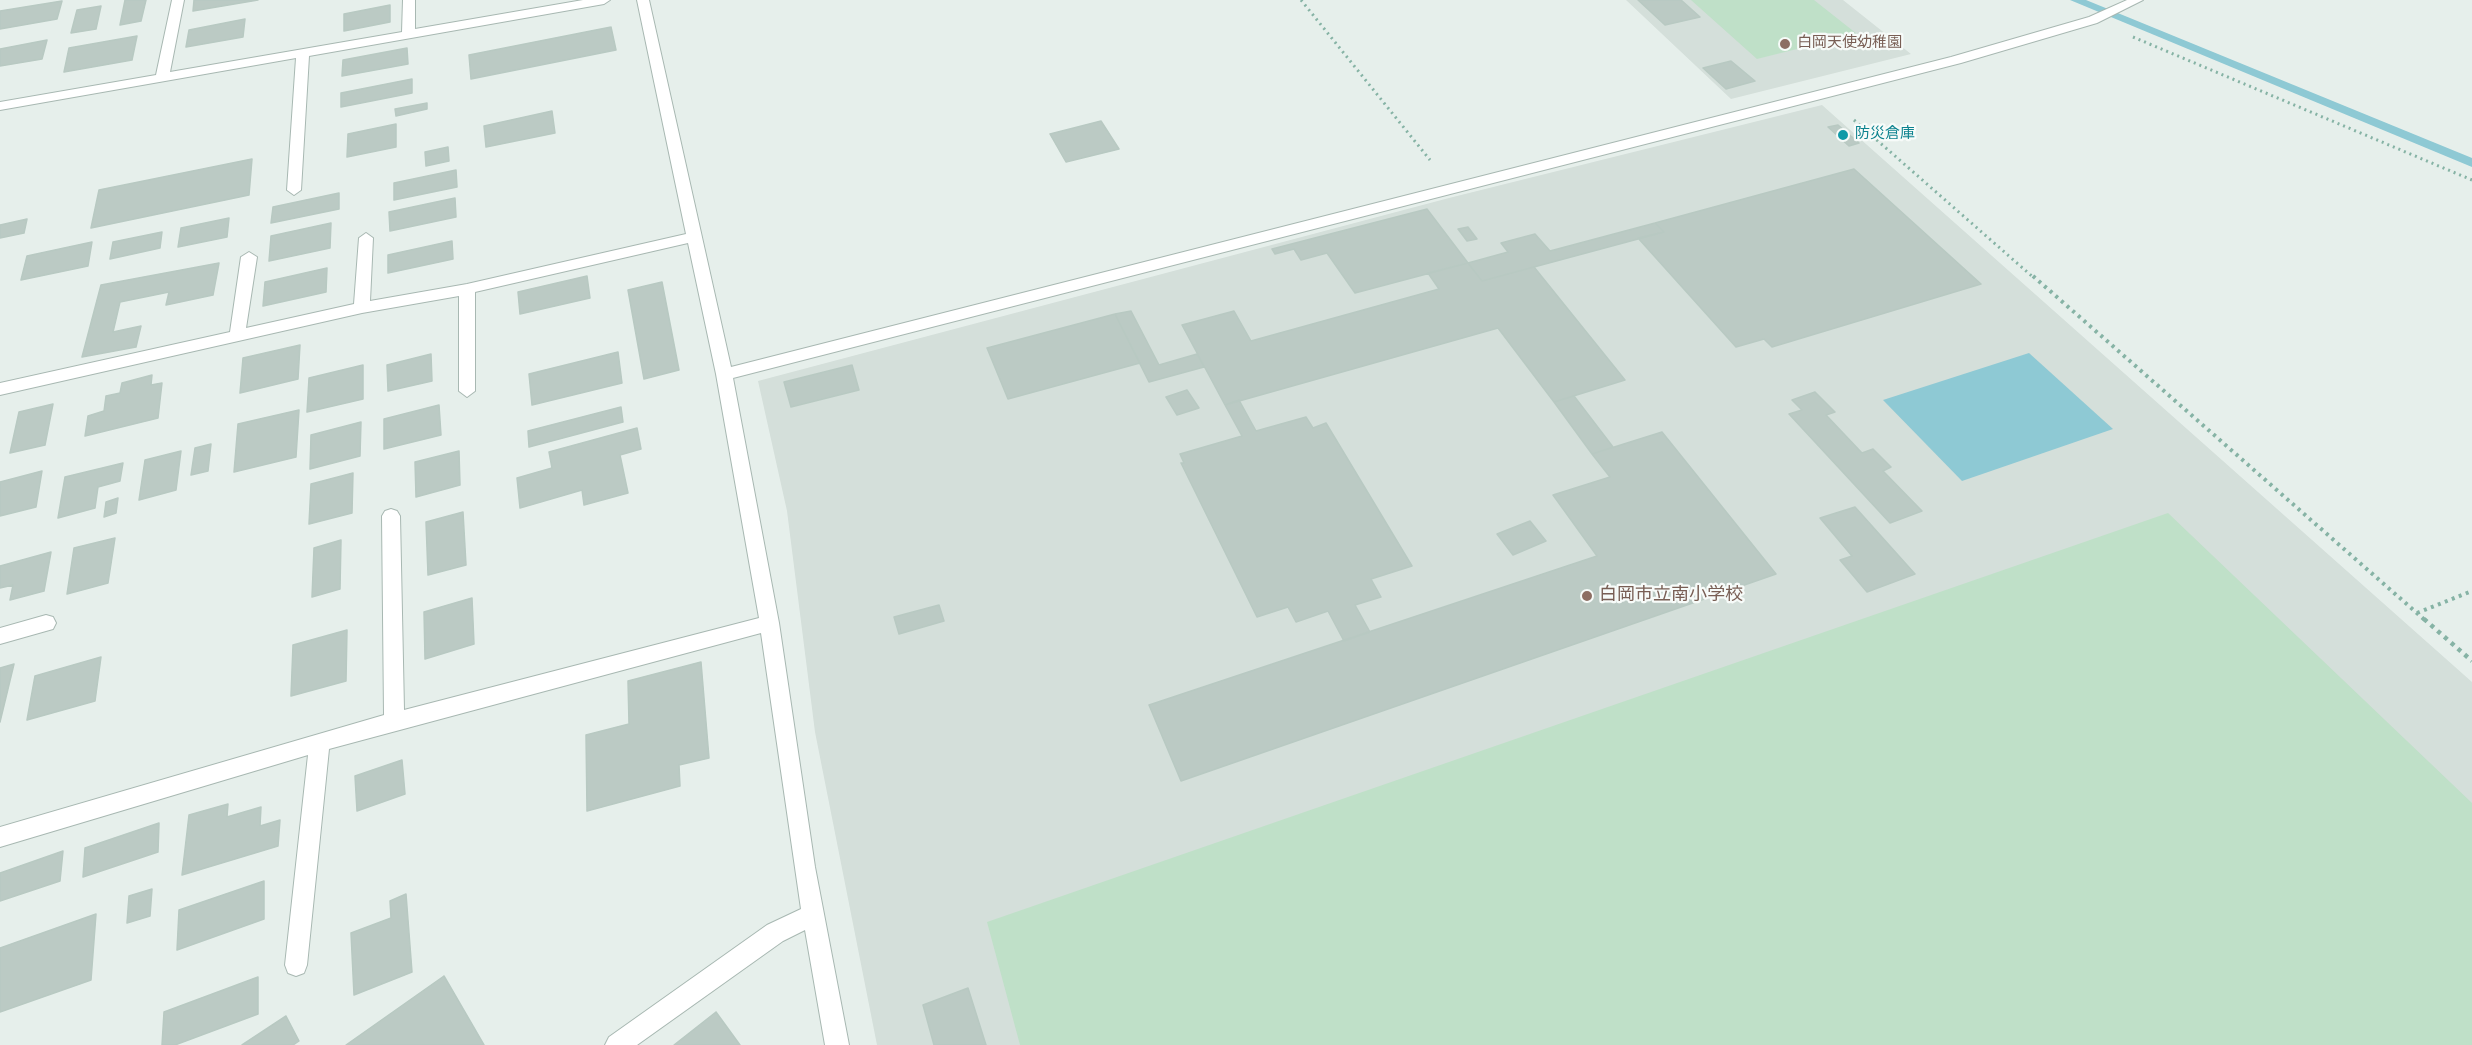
<!DOCTYPE html>
<meta charset="utf-8">
<style>
body{margin:0}
canvas{display:block;background:#e6efeb}
</style>
<canvas width="2472" height="1045"></canvas>
<script>
const c = document.querySelector('canvas').getContext('2d');
c.lineJoin = 'round';
function fillPath(path, color) { c.fillStyle = color; c.fill(path, 'evenodd'); }
const poly = rows => new Path2D(rows.map(r => 'M' + r).join(''));
function trace(path, color, width, dash) { c.strokeStyle = color; c.lineWidth = width; c.lineCap = dash ? 'butt' : 'round'; c.setLineDash(dash || []); c.stroke(path); }
function write(font, color, halo, rows, align = 'center') {
  c.font = font + ' Overpass,"Noto Sans JP",sans-serif'; c.lineWidth = 4.5; c.setLineDash([]); c.textBaseline = 'middle'; c.strokeStyle = halo; c.fillStyle = color; for (const [text, x, y, turn = 0] of rows) {
    c.save(); c.translate(x, y); c.rotate((+turn || 0) * Math.PI / 180); c.textAlign = isNaN(turn) ? turn : align; if (halo) c.strokeText(text, 0, 0); c.fillText(text, 0, 0); c.restore();
  }
}
fillPath(poly([
 [1626,0,1843,0,1911,54,1731,99],
 [1822,105,2472,682,2472,1045,877,1045,815,732,787,511,758,381,1449,198]
]), '#d4dfda');
fillPath(poly([
 [1691,0,1814,0,1857,34,1757,59],
 [2168,513,2472,803,2472,1045,1020,1045,987,922]
]), '#bfe0c8');
fillPath(poly([
 [2029,353,2113,429,1962,481,1883,400]
]), '#8ec9d4');
fillPath(poly([
 [2070,0,2086,0,2472,158,2472,167,2070,0]
]), '#8ec9d4');
const building = poly([
 [125,0,146,0,141,21,120,25,125,0],
 [194,0,258,0,193,11,194,0],
 [1638,0,1681,0,1700,17,1665,25,1638,0],
 [62,1,57,19,0,29,0,11,62,1],
 [390,5,390,22,344,31,344,14,390,5],
 [101,6,96,29,71,33,77,10,101,6],
 [245,19,243,37,186,47,189,30,245,19],
 [611,27,616,50,471,79,469,55,611,27],
 [137,36,132,60,64,72,69,48,137,36],
 [47,40,42,59,0,66,0,49,47,40],
 [407,48,408,64,342,76,343,60,407,48],
 [1731,61,1755,81,1726,89,1703,68,1731,61],
 [412,79,412,93,341,107,341,93,412,79],
 [427,103,427,109,396,116,395,109,427,103],
 [552,111,555,133,486,147,484,126,552,111],
 [1101,121,1119,149,1066,162,1050,134,1101,121],
 [396,124,396,147,347,157,348,134,396,124],
 [1838,125,1859,143,1849,146,1828,127,1838,125],
 [448,147,449,161,426,166,425,152,448,147],
 [252,159,249,195,91,228,99,190,252,159],
 [1854,169,1981,284,1772,347,1764,339,1736,347,1638,238,1664,232,1655,223,1854,169],
 [456,170,457,187,394,200,394,183,456,170],
 [339,193,339,209,271,223,273,207,339,193],
 [455,198,456,217,390,231,389,212,455,198],
 [1427,209,1468,263,1355,293,1327,253,1301,260,1294,249,1275,254,1272,249,1427,209],
 [229,218,227,237,178,247,181,228,229,218],
 [27,219,24,233,0,238,0,225,27,219],
 [331,223,330,248,269,261,271,236,331,223],
 [1655,223,1664,232,1482,281,1468,263,1508,252,1501,243,1535,234,1550,251,1655,223],
 [1468,227,1477,239,1467,241,1458,229,1468,227],
 [162,232,160,248,110,259,113,242,162,232],
 [452,241,453,259,388,273,388,255,452,241],
 [92,242,88,266,21,280,27,256,92,242],
 [219,263,213,295,166,305,169,292,120,302,113,332,141,326,136,347,82,357,101,285,219,263],
 [1468,263,1482,281,1534,267,1625,380,1554,402,1498,328,1225,405,1182,325,1234,311,1251,341,1439,289,1428,273,1468,263],
 [327,268,326,292,263,306,265,282,327,268],
 [587,276,590,298,520,314,518,292,587,276],
 [662,282,679,370,644,379,628,290,662,282],
 [1131,311,1159,365,1197,354,1204,367,1149,382,1115,314,1131,311],
 [1115,314,1140,363,1008,399,987,348,1115,314],
 [300,345,298,379,240,393,243,358,300,345],
 [618,352,622,383,532,405,529,374,618,352],
 [431,354,432,381,388,391,387,365,431,354],
 [363,365,363,399,307,412,309,378,363,365],
 [852,365,859,390,791,407,784,382,852,365],
 [152,375,151,385,162,383,158,418,85,436,88,416,104,411,106,396,120,393,122,383,152,375],
 [1187,390,1199,408,1177,415,1166,397,1187,390],
 [1815,392,1835,412,1826,415,1862,453,1873,449,1891,467,1883,471,1922,511,1890,523,1789,414,1802,410,1792,400,1815,392],
 [1574,396,1613,447,1592,454,1554,402,1574,396],
 [1239,400,1256,431,1306,417,1313,428,1326,423,1412,566,1371,579,1381,597,1355,605,1370,632,1344,641,1328,611,1296,622,1288,607,1257,617,1181,463,1184,463,1180,454,1242,436,1225,405,1239,400],
 [53,404,45,445,10,453,19,412,53,404],
 [439,405,441,435,384,449,384,419,439,405],
 [621,407,623,422,529,447,528,431,621,407],
 [299,410,296,457,234,472,238,424,299,410],
 [361,422,360,456,310,469,311,435,361,422],
 [637,428,641,449,620,455,628,493,584,505,582,490,520,508,517,478,552,468,549,452,637,428],
 [1662,432,1776,574,1181,781,1149,705,1597,556,1553,495,1610,477,1592,454,1662,432],
 [211,444,208,471,191,475,195,448,211,444],
 [181,451,176,490,139,500,145,460,181,451],
 [459,451,460,485,416,497,415,462,459,451],
 [123,463,120,481,98,487,95,508,58,518,65,477,123,463],
 [42,471,36,507,0,516,0,482,42,471],
 [353,473,352,513,309,524,311,484,353,473],
 [118,498,116,513,104,517,106,502,118,498],
 [1855,507,1915,574,1867,592,1840,560,1852,556,1820,518,1855,507],
 [463,512,466,565,428,575,426,522,463,512],
 [1530,521,1546,541,1513,555,1497,534,1530,521],
 [115,538,108,583,67,594,74,548,115,538],
 [341,540,340,589,312,597,314,548,341,540],
 [51,552,44,591,10,600,13,585,0,588,0,566,51,552],
 [472,598,474,644,425,659,424,612,472,598],
 [939,605,944,621,899,634,894,617,939,605],
 [347,630,346,681,291,696,293,645,347,630],
 [101,657,95,701,27,720,35,676,101,657],
 [701,662,709,758,679,765,680,786,587,811,586,735,629,724,628,681,701,662],
 [14,664,0,722,0,668,14,664],
 [402,760,405,794,357,811,355,776,402,760],
 [228,804,227,817,261,807,260,826,280,820,278,846,182,875,189,815,228,804],
 [159,823,158,852,83,877,85,848,159,823],
 [63,851,60,881,0,901,0,873,63,851],
 [264,881,264,919,177,950,179,910,264,881],
 [152,889,150,916,127,923,129,896,152,889],
 [406,894,412,972,354,995,351,933,391,918,390,901,406,894],
 [96,914,91,980,0,1012,0,948,96,914],
 [444,976,484,1045,346,1045,444,976],
 [258,977,258,1014,175,1045,162,1045,164,1012,258,977],
 [968,988,986,1045,934,1045,923,1005,968,988],
 [716,1012,740,1045,674,1045,716,1012],
 [286,1016,299,1041,293,1045,242,1045,286,1016]
]);
fillPath(building, '#bbcac4');
trace(building, '#b8c9c2', 1.5);
const minor = poly([
 [172,0,184,0,170,72,402,32,403,0,415,0,415,29,583,0,610,0,604,4,309,56,301,190,294,195,287,190,296,58,0,110,0,102,156,75,172,0],
 [637,0,649,0,731,367,1951,57,2089,17,2127,0,2143,0,2097,23,1961,63,733,378,779,623,815,867,849,1045,825,1045,805,930,783,941,637,1045,605,1045,609,1037,767,925,801,909,761,633,329,749,307,965,304,973,296,976,288,973,285,965,308,755,0,847,0,827,384,715,382,516,385,511,391,509,397,511,400,516,404,710,759,618,716,374,688,243,475,292,475,391,467,397,459,391,459,296,362,313,0,395,0,383,230,332,241,257,249,252,257,257,246,328,354,304,359,238,366,233,373,238,370,301,467,284,686,234,637,0],
 [46,615,53,617,56,623,53,629,0,644,0,628,46,615]
]);
trace(minor, '#a8b8b2', 2);
trace(poly([
 [1301,0,1430,160],
 [2133,37,2472,180],
 [1854,120,2034,278]
]), '#86b3a5', 3, [2, 4]);
trace(poly([
 [2033,276,2426,621],
 [2417,613,2472,591]
]), '#86b3a5', 4, [3, 4.5]);
trace(poly([
 [2424,619,2472,661]
]), '#86b3a5', 4.5, [4, 5]);
fillPath(minor, '#fff');
for (const [x, y, r, color] of [
 [1785,44,6,"#8d6e63"],
 [1843,135,6,"#0f9aa8"],
 [1587,596,6,"#8d6e63"]
]) { const dot = new Path2D(); dot.arc(x, y, r, 0, 2 * Math.PI); c.fillStyle = color; c.fill(dot); trace(dot, '#f7fbf9', 2); }
write('15px', '#785e54', '#f7fbf9', [
 ["白岡天使幼稚園",1797,44]
], 'left');
write('15px', '#0d838f', '#f7fbf9', [
 ["防災倉庫",1855,135]
], 'left');
write('18px', '#785e54', '#f7fbf9', [
 ["白岡市立南小学校",1599,596]
], 'left');
</script>
